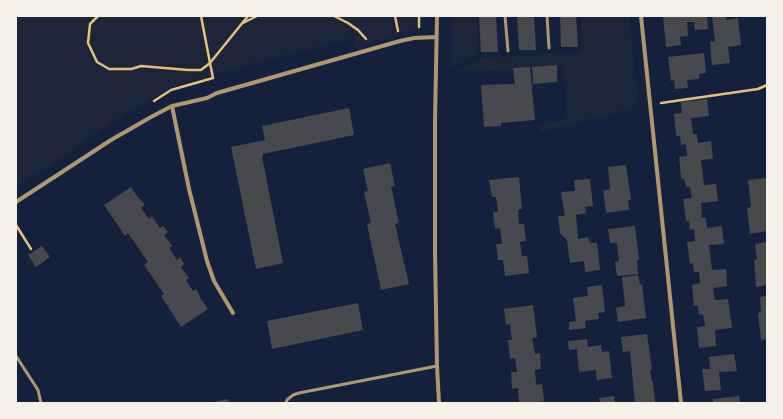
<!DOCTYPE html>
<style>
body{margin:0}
#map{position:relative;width:783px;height:419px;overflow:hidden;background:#14213d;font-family:Commissioner,sans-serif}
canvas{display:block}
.frame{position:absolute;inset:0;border:17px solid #f6f1e7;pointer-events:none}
</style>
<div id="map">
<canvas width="783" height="419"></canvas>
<div class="frame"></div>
</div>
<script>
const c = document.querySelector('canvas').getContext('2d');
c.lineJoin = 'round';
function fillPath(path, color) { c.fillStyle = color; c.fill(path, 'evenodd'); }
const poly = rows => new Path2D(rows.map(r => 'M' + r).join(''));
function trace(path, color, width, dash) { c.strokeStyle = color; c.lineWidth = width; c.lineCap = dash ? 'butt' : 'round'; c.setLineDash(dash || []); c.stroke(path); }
fillPath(poly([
 [16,16,417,16,416,31,404,33,356,49,353,38,221,72,174,86,120,118,48,167,16,186],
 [452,16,477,16,479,53,451,68],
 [581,16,629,16,638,98,635,106,628,110,541,132,538,126,560,121,567,116,563,67,454,72,480,58,582,52]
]), '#1d2539');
fillPath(poly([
 [479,16,496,16,498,52,481,52],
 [517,16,534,16,536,50,519,50],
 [560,16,576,16,578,47,561,47],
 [663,16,707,16,708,29,695,30,694,22,687,22,688,36,680,37,681,45,666,47],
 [712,16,726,16,726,20,738,18,741,45,728,47,730,63,712,65,710,42,715,41],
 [704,53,706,73,699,74,699,79,687,80,688,88,675,89,674,80,671,81,668,57],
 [557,65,557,82,533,84,532,67],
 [530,67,535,120,501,123,501,126,484,127,481,85,515,84,513,68],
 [707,99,709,116,691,118,693,134,697,134,698,143,711,141,713,159,701,160,704,185,716,184,718,201,701,203,702,218,706,218,707,228,722,226,724,244,709,245,712,270,726,269,727,286,713,288,715,300,728,299,732,328,715,330,716,346,699,348,697,327,705,326,703,314,699,315,698,306,694,306,692,285,700,283,699,272,694,272,693,263,690,264,687,242,695,241,694,229,690,230,689,221,686,221,683,199,692,198,690,187,686,187,684,178,681,179,679,157,687,156,686,144,681,145,680,136,676,136,674,114,682,113,681,102],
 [349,108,354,135,263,154,263,157,262,157,283,263,256,269,231,147,265,140,262,126],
 [390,163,395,186,391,187,399,223,395,224,409,284,381,290,367,224,371,223,364,192,368,191,363,169],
 [626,165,631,200,628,200,629,210,606,213,603,191,610,189,608,167],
 [519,177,522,209,518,210,519,224,524,224,526,241,520,242,522,256,527,256,529,273,505,276,503,260,498,260,496,244,502,244,500,228,495,229,493,212,498,212,496,197,492,197,489,180],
 [767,178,767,231,750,234,747,208,751,207,748,180],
 [590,179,593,206,585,207,586,213,576,215,578,239,588,237,590,243,597,243,600,270,585,272,584,261,570,263,567,240,560,233,558,216,565,216,561,192,575,191,574,180],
 [131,187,139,199,140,199,145,205,141,208,149,219,152,216,160,228,163,226,168,232,164,235,172,246,169,248,177,260,180,257,184,264,181,267,189,278,186,280,193,291,196,289,200,296,199,296,208,309,181,327,161,296,164,294,144,265,148,262,128,233,125,236,104,205],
 [635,226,639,260,637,260,638,274,617,276,615,262,619,261,617,243,610,243,608,229],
 [767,242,767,285,756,287,754,260,757,259,755,244],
 [42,246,50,257,36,267,28,255],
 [638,275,640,285,642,284,646,318,618,322,616,308,625,306,622,277],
 [602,285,605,312,598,313,599,319,585,321,586,328,569,330,569,322,576,321,573,298,588,296,587,287],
 [767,296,767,339,761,340,758,313,761,312,760,297],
 [358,303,363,330,272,349,267,321],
 [533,305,537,337,532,338,535,354,540,353,541,369,535,370,536,385,542,384,544,401,538,402,539,403,519,403,518,388,512,389,511,372,517,372,515,358,510,359,508,340,512,340,510,324,506,325,504,309],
 [647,334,652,370,650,370,652,382,653,382,655,403,635,403,630,351,623,352,621,337],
 [587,339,588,347,601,345,602,352,609,351,612,378,597,380,596,370,579,372,577,349,569,350,568,341],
 [734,354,737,371,719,372,721,390,705,391,702,369,710,369,709,357],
 [614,396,615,403,600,403,599,398],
 [739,396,740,403,713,403,713,399],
 [228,399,229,403,214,403,214,402]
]), '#48494c');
trace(poly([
 [98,16,90,24,88,43,97,62,109,69,131,69,141,66,188,70,201,70,210,63,213,78],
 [201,16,210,63,248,16],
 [334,16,348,23,358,30,366,39],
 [395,16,398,31],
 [243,23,257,16],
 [419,27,419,16],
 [154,101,171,90,213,78],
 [661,103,758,89,767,85],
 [16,225,31,249]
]), '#e5c07b', 2.5);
trace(poly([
 [505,16,508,51],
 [547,16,549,48],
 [16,356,38,390,41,403],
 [286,403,287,400,293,395,299,393,437,366]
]), '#b1986c', 3);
trace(poly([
 [437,16,435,121,435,252,437,366,439,403],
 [641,16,681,403],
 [16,202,111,140,151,117,172,106],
 [233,313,214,281,207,261,189,189,172,106,207,98,217,93,400,41,414,38,436,37]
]), '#b1986c', 4);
</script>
